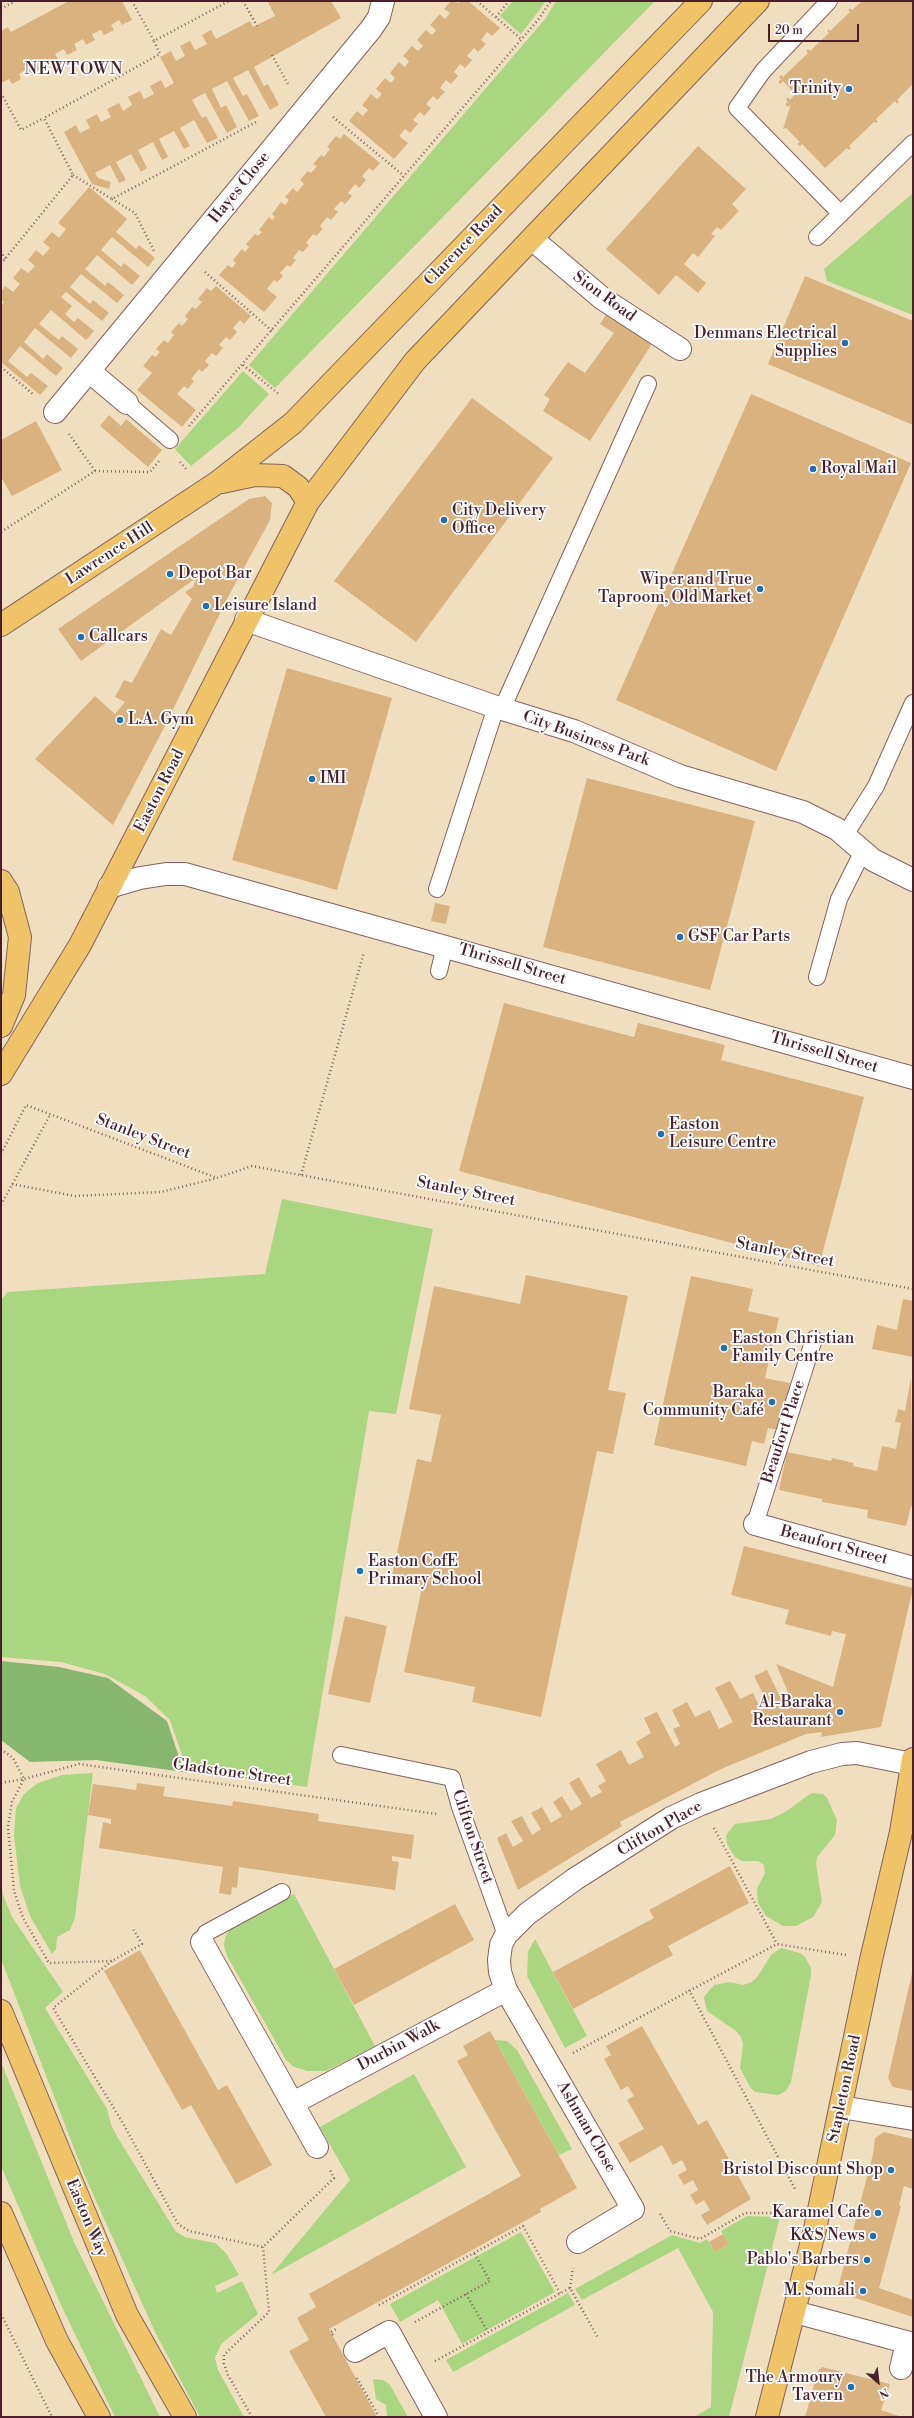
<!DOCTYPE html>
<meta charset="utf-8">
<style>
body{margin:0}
#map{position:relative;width:914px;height:2418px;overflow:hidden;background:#efdfbf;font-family:"Libre Bodoni",serif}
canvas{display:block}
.frame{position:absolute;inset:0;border:2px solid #4a1f2b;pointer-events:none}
.north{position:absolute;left:858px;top:2362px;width:40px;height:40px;-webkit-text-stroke:3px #fff;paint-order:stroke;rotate:152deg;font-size:11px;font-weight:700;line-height:16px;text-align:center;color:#4a1f2b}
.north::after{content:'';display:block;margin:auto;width:14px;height:18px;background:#4a1f2b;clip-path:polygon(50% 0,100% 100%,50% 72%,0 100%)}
.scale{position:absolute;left:768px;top:24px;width:91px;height:18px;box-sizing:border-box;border:2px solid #4a1f2b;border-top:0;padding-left:5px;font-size:12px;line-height:14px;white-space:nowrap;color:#4a1f2b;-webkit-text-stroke:3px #fff;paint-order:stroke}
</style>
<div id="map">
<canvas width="914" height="2418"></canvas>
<div class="frame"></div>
<div class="north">N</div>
<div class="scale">20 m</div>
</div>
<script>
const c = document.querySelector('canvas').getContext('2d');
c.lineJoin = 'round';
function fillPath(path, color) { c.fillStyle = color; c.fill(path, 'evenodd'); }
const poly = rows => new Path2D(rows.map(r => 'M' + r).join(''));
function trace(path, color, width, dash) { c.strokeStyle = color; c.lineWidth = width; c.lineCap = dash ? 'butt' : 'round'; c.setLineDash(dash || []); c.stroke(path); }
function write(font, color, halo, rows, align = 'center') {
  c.font = font + ' "Libre Bodoni",serif'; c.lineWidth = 3.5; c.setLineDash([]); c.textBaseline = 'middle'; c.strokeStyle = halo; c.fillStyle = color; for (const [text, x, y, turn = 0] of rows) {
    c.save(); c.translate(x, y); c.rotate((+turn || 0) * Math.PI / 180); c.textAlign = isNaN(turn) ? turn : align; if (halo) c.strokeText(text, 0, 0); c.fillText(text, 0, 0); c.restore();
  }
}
fillPath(poly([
 [513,1,546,1,521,34,500,16],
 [556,1,655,1,275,388,249,365,546,18],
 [913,193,913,315,827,281,824,269],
 [243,371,269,394,238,428,191,466,175,449],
 [282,1199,433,1229,396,1414,369,1411,307,1787,187,1770,170,1720,145,1696,105,1674,61,1662,1,1657,1,1300,8,1292,265,1274],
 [93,1773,75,1917,70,1930,57,1937,56,1949,52,1954,30,1916,20,1886,14,1835,16,1808,24,1794,38,1783,62,1775],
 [811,1793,823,1794,827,1798,837,1820,835,1835,817,1857,816,1864,822,1902,813,1917,796,1926,783,1926,766,1916,758,1903,757,1889,765,1873,764,1865,758,1861,742,1861,735,1857,727,1844,726,1835,735,1824,771,1819,787,1811],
 [1,1882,3,1895,12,1917,63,1992,45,2008,107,2109,111,2125,118,2138,176,2232,185,2237,215,2243,226,2253,239,2275,215,2286,217,2293,242,2281,258,2314,221,2344,215,2358,218,2370,244,2417,200,2417,155,2332,115,2243,84,2174,1,1959],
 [294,1894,375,2046,326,2071,308,2071,294,2067,286,2060,227,1956,224,1946,225,1938,230,1929],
 [535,1939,587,2036,565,2048,527,1976,528,1952],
 [781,1948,800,1953,805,1957,811,1968,811,1975,791,2082,786,2091,778,2095,755,2092,750,2087,740,2068,743,2045,741,2037,736,2031,707,2011,704,1997,714,1985,730,1982,743,1985,752,1982,758,1976,771,1955],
 [495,2040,507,2041,517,2050,572,2149,559,2155],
 [1,2062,74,2242,160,2417,115,2417,61,2305,1,2166],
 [414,2074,466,2167,271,2275,350,2180,320,2127],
 [747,2216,780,2217,729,2417,694,2417,711,2407,713,2312,678,2248,582,2300,575,2289,672,2235,700,2243,707,2239,715,2252,729,2244,721,2231],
 [521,2232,555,2292,462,2344,438,2300,400,2322,390,2304],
 [568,2293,575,2305,453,2372,446,2360],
 [373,2379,383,2380,390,2385,408,2417,387,2417,386,2405,376,2399]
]), '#aad581');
fillPath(poly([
 [1,1661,59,1667,108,1678,167,1721,184,1772,96,1760,30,1762,1,1740]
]), '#87b66f');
fillPath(poly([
 [69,1,122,1,132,20,122,25,119,20,111,25,114,30,104,35,101,30,92,34,95,40,86,45,83,39,74,44,77,50,67,55,64,49,55,54,58,59,49,64,46,59,37,64,40,69,30,74,27,69,19,74,21,79,12,84,9,79,1,83,1,31,8,27,11,32],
 [270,1,331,1,341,18,254,67,264,86,268,84,279,105,270,110,248,70,233,78,243,96,247,94,259,116,249,121,227,81,212,89,221,108,226,105,237,127,227,133,205,93,192,100,202,118,206,116,218,138,207,143,194,120,180,128,190,146,184,149,174,131,159,139,168,157,162,160,153,142,138,150,147,168,141,172,131,154,116,162,126,180,119,183,110,165,95,173,98,178,111,182,109,189,92,184,64,132,76,125,80,133,90,128,86,120,97,114,101,122,111,117,107,109,119,103,123,111,132,105,128,97,140,91,144,99,154,94,150,86,161,80,165,88,174,83,160,57,171,51,176,61,185,56,180,46,190,41,195,50,207,44,202,35,211,30,216,39,250,21,253,27,275,16,268,2],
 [451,1,459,3,461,1,468,1,500,28,492,36,487,32,481,40,486,44,478,52,474,48,467,56,472,60,465,68,460,64,454,72,458,76,451,84,446,80,440,88,445,92,437,100,433,96,426,104,431,108,424,116,420,112,413,120,418,124,410,133,405,129,399,136,408,143,394,159,349,121,357,111,363,116,368,110,362,105,371,94,377,99,382,94,376,89,385,78,391,83,395,78,390,73,399,62,405,67,409,61,403,56,412,46,418,51,423,46,417,40,426,30,432,35,436,30,430,25,440,14,445,19,450,13,444,9],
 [862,1,913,2,913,84,897,100,899,102,897,104,895,101,876,119,878,122,876,123,874,122,849,146,851,148,849,150,847,148,825,168,802,144,800,146,797,144,800,142,786,128,783,129,791,104,788,107,785,104,788,102,786,100,788,97,790,100,795,94,783,81,780,84,778,82,781,79,779,77,781,75,783,77,808,53,806,51,808,49,810,51,829,33,827,31,829,29,830,31,850,12,848,10,850,8,852,10],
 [344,134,380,163,373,171,369,168,362,176,366,180,359,188,355,184,348,193,352,196,345,204,341,201,334,209,338,212,331,220,327,217,320,226,323,229,316,236,313,234,306,243,309,245,303,252,299,250,293,258,296,260,290,267,287,265,280,273,283,276,277,282,274,280,267,289,277,297,264,312,219,275,228,265,232,268,236,263,233,260,242,249,245,252,249,247,246,244,255,234,258,236,262,232,259,230,269,217,272,220,275,217,272,214,281,202,285,205,289,200,285,197,293,188,297,192,304,184,300,180,308,171,311,173,317,166,313,164,321,155,324,157,330,149,327,147,336,136,340,139],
 [698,146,746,189,732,204,739,211,721,230,717,227,711,234,715,236,698,257,693,253,684,264,706,283,698,293,676,275,659,295,606,249],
 [89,187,127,219,116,232,136,249,139,245,155,258,148,267,112,237,101,250,121,267,124,263,140,276,132,285,97,255,85,269,105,286,108,282,124,295,117,303,81,274,70,287,90,304,93,300,109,313,102,321,66,292,61,297,72,306,65,314,74,322,78,318,94,331,86,340,51,310,39,324,59,340,62,336,78,349,71,358,35,328,24,342,43,359,47,354,63,368,56,376,20,346,8,361,27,377,31,373,48,386,40,395,1,362,1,306,4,302,1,300,1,292,5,286,13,292,20,284,13,278,21,268,28,273,35,266,28,260,36,250,43,256,50,248,43,242,52,232,59,238,66,229,58,223],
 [805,276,913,321,913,425,768,364],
 [216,286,251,316,244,324,240,320,233,328,237,332,230,340,226,337,219,345,223,348,216,356,212,353,205,361,209,365,202,372,199,369,191,379,194,381,188,389,184,386,177,394,196,410,182,427,137,390,152,373,143,366,152,355,156,357,160,352,156,349,164,340,168,343,174,335,171,332,179,323,182,326,188,319,185,316,192,307,196,309,202,302,198,299,207,288,211,291],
 [608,312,655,339,590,441,543,411,550,399,544,395,568,362,585,373,614,333,600,324],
 [751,394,911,463,776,771,616,700],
 [472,398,553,458,416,642,334,581],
 [109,415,121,426,126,419,162,450,148,467,100,426],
 [36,421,62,470,12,496,1,477,1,440],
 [265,496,272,503,270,520,228,597,165,726,113,825,35,759,95,696,115,714,125,702,115,697,124,680,132,683,161,629,171,635,192,599,185,592,193,587,196,578,81,661,58,629,249,499],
 [287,668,392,698,337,890,232,860],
 [587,778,755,821,710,990,543,947],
 [435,903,450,906,446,924,431,921],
 [504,1003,634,1037,638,1023,725,1045,721,1060,864,1097,819,1266,459,1171],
 [526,1275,628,1296,608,1390,626,1393,613,1454,597,1451,541,1717,472,1702,475,1687,404,1672,422,1587,391,1581,417,1459,431,1462,441,1415,409,1409,434,1286,520,1304],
 [691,1276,753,1289,748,1311,779,1318,765,1378,790,1383,779,1430,768,1428,764,1444,752,1441,746,1466,654,1445],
 [903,1299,913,1301,913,1357,872,1349,877,1325,897,1330],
 [911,1378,913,1507,911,1506,906,1526,867,1518,868,1510,822,1502,822,1499,779,1490,787,1452,831,1461,832,1458,854,1463,853,1466,877,1471,882,1446,896,1449,901,1423,895,1422,898,1409,905,1411],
 [744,1546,913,1588,881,1727,821,1737,822,1732,806,1734,721,1769,620,1822,622,1826,518,1890,497,1838,506,1833,513,1847,523,1841,511,1821,522,1816,532,1835,541,1829,531,1813,542,1807,551,1823,562,1816,553,1802,562,1796,571,1811,582,1804,569,1783,579,1777,591,1798,602,1792,598,1786,606,1781,596,1764,621,1750,629,1765,644,1757,636,1742,651,1733,644,1718,657,1712,675,1747,680,1744,673,1729,680,1726,672,1710,687,1702,695,1717,710,1710,719,1729,733,1722,715,1688,730,1681,740,1699,753,1693,761,1710,769,1706,754,1676,767,1670,782,1701,790,1697,776,1664,833,1687,846,1634,832,1631,831,1636,785,1624,789,1610,731,1595],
 [345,1616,387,1626,370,1703,328,1694],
 [137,1783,165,1787,163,1796,232,1806,233,1801,319,1814,318,1821,414,1835,411,1859,392,1856,392,1861,399,1862,395,1890,239,1867,237,1888,232,1887,231,1895,219,1893,223,1867,99,1848,103,1822,111,1824,111,1819,88,1815,93,1784,136,1790],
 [730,1866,749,1903,668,1946,673,1955,573,2009,553,1972,654,1918,649,1910],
 [455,1904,474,1940,354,2005,334,1969],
 [140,1950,218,2090,227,2085,272,2165,236,2184,191,2105,182,2110,104,1971],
 [913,1969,913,2091,893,2087,888,2078],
 [642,2026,698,2125,707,2120,751,2199,707,2225,701,2215,710,2210,704,2200,696,2205,690,2195,698,2190,693,2180,684,2185,678,2175,687,2170,682,2160,673,2165,662,2145,630,2163,618,2143,644,2129,627,2100,634,2096,628,2086,621,2090,604,2059,611,2055,606,2046],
 [490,2031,577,2188,540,2209,541,2212,329,2329,377,2417,326,2417,289,2351,309,2340,297,2318,316,2307,309,2294,521,2176,457,2061,468,2055,463,2046],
 [884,2132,913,2139,913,2189,904,2186,899,2205,901,2206,879,2288,913,2300,913,2317,840,2293,838,2288,873,2154,875,2138],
 [723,2234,729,2244,715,2252,709,2242],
 [822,2367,890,2384,881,2410,902,2417,805,2417,818,2371]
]), '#dab280');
const lane = poly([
 [829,1,763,71,737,108,841,214],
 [817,237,913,143],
 [127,403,170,440],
 [502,709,648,384],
 [845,835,876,786,913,703],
 [437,889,496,707],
 [439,971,445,946],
 [817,977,839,899,862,853],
 [755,1524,814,1339],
 [341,1755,452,1778,460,1807,506,1935],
 [202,1942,206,1933,282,1892]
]);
const street = poly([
 [532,239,603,299,680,349],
 [89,371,127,403],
 [55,412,371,29,379,17,383,1],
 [246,620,496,707,574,731,680,776,803,812,837,829,873,860,913,880],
 [109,887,140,878,166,874,185,874,913,1078],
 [755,1524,913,1568],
 [202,1942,317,2147],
 [293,2103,506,1990],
 [841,2107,913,2119],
 [578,2242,633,2209,506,1990,500,1972,499,1960,501,1945,506,1935,527,1914,575,1879,671,1818,701,1804,811,1762,842,1754,857,1753,912,1764],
 [795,2312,913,2344],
 [355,2351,389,2332,436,2417],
 [901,2368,907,2343]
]);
const primary = poly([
 [222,482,255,475,283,476,298,487,308,502],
 [1,625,218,482,293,423,701,1],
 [1,881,8,892,20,937,14,995,1,1026],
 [1,1074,80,945,308,502,415,361,758,1],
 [1,2011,127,2315,185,2417],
 [1,2213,57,2341,99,2417],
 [767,2417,815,2229,871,1960,901,1832,913,1759]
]);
trace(lane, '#84625f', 18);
trace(street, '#84625f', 24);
trace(primary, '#84625f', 24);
trace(poly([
 [132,1,154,41],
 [243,1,257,26],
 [477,1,521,39],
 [1,9,15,1],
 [496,17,509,1],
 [272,55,289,86],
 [1,93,21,130,44,118],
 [333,117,404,176],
 [73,175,112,199,258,121],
 [112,199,135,213,154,251],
 [1,251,5,259],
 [1,264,73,175,44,118,160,54,154,41,229,1],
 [205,272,272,331],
 [243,365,280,395],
 [1,367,34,395],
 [189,426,538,20,551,1],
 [69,434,95,471],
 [180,462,187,470],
 [1,532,95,471,150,472,160,460],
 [1,1154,26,1105,217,1178],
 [301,1175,364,952],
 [12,1184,75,1196,161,1192,217,1178,252,1166,913,1289],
 [1,1205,50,1115],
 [1,1749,13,1758,24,1779,12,1802,8,1827,14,1891,23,1918,49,1963,112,1961,142,1944,133,1929],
 [1,1783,24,1779,79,1764,437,1814],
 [714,1828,777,1944],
 [112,1961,53,2008,124,2125,178,2224,189,2231,263,2247,334,2178,330,2170],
 [689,1990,795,2189],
 [573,2053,777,1944,846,1955],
 [660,2214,670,2231,700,2239,745,2213,790,2213],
 [570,2288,573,2268],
 [466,2294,488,2332],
 [379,2305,523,2226,560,2293],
 [1,2314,52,2417],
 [415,2322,490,2281,474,2253],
 [333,2335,331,2332,338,2328],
 [435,2361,570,2288,598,2338],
 [357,2378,379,2417],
 [252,2417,228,2375,224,2364,224,2355,269,2312,263,2247]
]), '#84625f', 2.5, [1, 3]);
trace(lane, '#fff', 16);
trace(street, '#fff', 22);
trace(primary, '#f1c369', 22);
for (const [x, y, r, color] of [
 [849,89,4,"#1f6fb2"],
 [845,343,4,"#1f6fb2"],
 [813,469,4,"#1f6fb2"],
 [444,520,4,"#1f6fb2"],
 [170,574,4,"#1f6fb2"],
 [760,589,4,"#1f6fb2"],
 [206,606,4,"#1f6fb2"],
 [81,637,4,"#1f6fb2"],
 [120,720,4,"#1f6fb2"],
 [312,779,4,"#1f6fb2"],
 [680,937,4,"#1f6fb2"],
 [661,1134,4,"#1f6fb2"],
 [724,1348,4,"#1f6fb2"],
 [772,1402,4,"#1f6fb2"],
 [360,1571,4,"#1f6fb2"],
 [840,1712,4,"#1f6fb2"],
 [891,2170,4,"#1f6fb2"],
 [878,2213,4,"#1f6fb2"],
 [873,2236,4,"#1f6fb2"],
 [867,2260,4,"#1f6fb2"],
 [863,2291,4,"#1f6fb2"],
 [851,2387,4,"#1f6fb2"]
]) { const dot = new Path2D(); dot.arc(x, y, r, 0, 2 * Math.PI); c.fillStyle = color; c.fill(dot); trace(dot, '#fff', 1.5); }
write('16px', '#4a1f2b', '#fff', [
 ["Trinity",841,89],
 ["Denmans Electrical",837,334],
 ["Supplies",837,352],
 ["Royal Mail",821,469,"left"],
 ["City Delivery",452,511,"left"],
 ["Office",452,529,"left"],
 ["Depot Bar",178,574,"left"],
 ["Wiper and True",752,580],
 ["Taproom, Old Market",752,598],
 ["Leisure Island",214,606,"left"],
 ["Callcars",89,637,"left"],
 ["L.A. Gym",128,720,"left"],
 ["IMI",320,779,"left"],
 ["GSF Car Parts",688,937,"left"],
 ["Easton",669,1125,"left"],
 ["Leisure Centre",669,1143,"left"],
 ["Easton Christian",732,1339,"left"],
 ["Family Centre",732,1357,"left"],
 ["Baraka",764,1393],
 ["Community Café",764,1411],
 ["Easton CofE",368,1562,"left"],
 ["Primary School",368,1580,"left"],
 ["Al-Baraka",832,1703],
 ["Restaurant",832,1721],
 ["Bristol Discount Shop",883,2170],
 ["Karamel Cafe",870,2213],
 ["K&S News",865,2236],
 ["Pablo's Barbers",859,2260],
 ["M. Somali",855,2291],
 ["The Armoury",843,2378],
 ["Tavern",843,2396]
], 'right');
write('16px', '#4a1f2b', '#fff', [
 ["Hayes Close",240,188,-51],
 ["Clarence Road",464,246,-46],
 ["Sion Road",604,297,36],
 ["Lawrence Hill",110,554,-33],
 ["City Business Park",586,739,20],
 ["Easton Road",160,791,-63],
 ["Thrissell Street",512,965,16],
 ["Thrissell Street",824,1053,16],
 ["Stanley Street",143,1137,21],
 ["Stanley Street",466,1192,11],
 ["Stanley Street",785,1253,11],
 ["Beaufort Place",784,1432,-72],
 ["Beaufort Street",834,1546,15],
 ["Gladstone Street",232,1773,8],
 ["Clifton Place",660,1829,-30],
 ["Clifton Street",472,1837,71],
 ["Durbin Walk",399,2046,-28],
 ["Stapleton Road",845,2089,-78],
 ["Ashman Close",586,2127,60],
 ["Easton Way",86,2218,67]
]);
c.letterSpacing = '1px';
write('17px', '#4a1f2b', '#fff', [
 ["NEWTOWN",74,70]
]);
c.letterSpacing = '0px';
</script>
